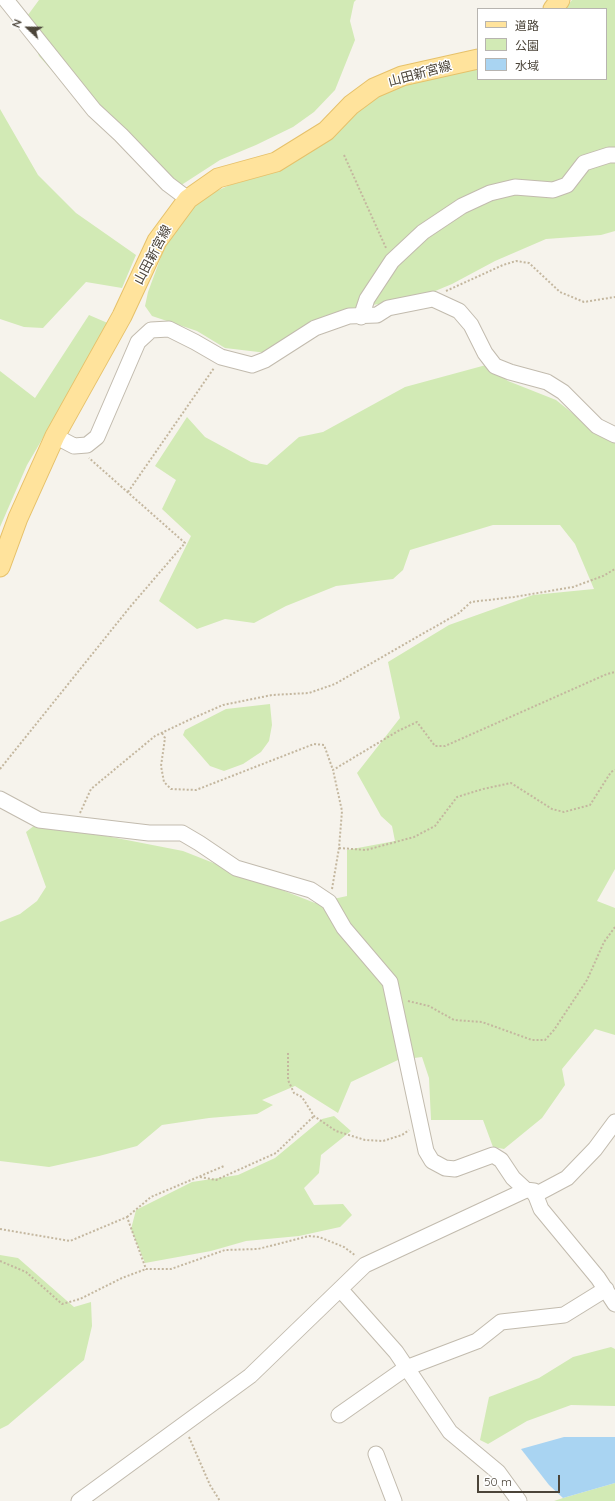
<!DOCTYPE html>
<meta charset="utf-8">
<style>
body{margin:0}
#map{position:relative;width:615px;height:1501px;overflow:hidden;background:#f6f3ec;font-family:Quicksand,"Noto Sans JP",sans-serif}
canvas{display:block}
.legend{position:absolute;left:477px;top:8px;width:130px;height:72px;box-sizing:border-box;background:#fff;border:1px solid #b7b4b0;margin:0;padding:5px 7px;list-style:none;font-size:12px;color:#4b4439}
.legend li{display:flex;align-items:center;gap:8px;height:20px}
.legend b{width:20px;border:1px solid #b7b4b0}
.north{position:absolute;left:8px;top:8px;width:40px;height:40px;-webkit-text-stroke:3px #fff;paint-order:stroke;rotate:292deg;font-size:11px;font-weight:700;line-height:16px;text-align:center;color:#4b4439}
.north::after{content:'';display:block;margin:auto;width:14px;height:18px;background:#4b4439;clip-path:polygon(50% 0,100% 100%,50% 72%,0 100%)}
.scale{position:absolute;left:477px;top:1475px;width:83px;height:18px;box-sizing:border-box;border:2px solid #4b4439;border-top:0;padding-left:5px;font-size:12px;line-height:14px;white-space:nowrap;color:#4b4439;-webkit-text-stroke:3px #fff;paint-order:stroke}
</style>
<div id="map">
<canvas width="615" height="1501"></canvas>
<ul class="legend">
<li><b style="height:5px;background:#ffe39c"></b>道路</li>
<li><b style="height:11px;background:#d2eab5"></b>公園</li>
<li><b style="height:11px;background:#a9d4f2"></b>水域</li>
</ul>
<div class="north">N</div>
<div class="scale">50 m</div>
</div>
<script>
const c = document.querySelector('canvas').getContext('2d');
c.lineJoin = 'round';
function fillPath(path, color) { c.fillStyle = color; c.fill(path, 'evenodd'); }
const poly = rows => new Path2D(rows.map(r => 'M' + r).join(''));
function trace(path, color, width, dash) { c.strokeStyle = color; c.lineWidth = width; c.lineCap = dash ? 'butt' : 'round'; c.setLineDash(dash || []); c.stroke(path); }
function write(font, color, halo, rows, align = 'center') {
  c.font = font + ' Quicksand,"Noto Sans JP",sans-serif'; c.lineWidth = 3; c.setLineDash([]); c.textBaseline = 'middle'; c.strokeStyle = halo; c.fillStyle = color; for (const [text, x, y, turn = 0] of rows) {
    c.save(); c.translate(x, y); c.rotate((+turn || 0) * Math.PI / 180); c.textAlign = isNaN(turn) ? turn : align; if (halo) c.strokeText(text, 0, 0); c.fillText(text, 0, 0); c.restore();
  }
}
fillPath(poly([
 [39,0,356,0,354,2,350,21,355,40,335,90,314,112,293,127,256,145,220,160,169,193,87,110,39,56,25,19],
 [572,0,615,0,615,231,601,235,546,239,495,261,452,284,416,299,372,305,267,353,225,348,197,331,152,316,145,306,148,292,162,254,175,228,201,198,230,185,276,172,369,99,394,89,449,72,478,67,478,79,606,79,606,9,565,9],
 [0,109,38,175,76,213,136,255,122,288,86,282,43,328,24,327,0,319],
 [89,315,110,324,27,465,0,527,0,371,35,398],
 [486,365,508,381,556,400,586,424,615,438,615,869,597,901,615,908,615,1035,595,1029,562,1069,565,1085,542,1118,504,1149,493,1147,483,1120,431,1120,429,1078,422,1057,398,1060,351,1082,338,1113,295,1086,262,1100,273,1105,257,1114,209,1118,162,1125,137,1146,99,1156,49,1167,0,1161,0,922,20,914,37,901,46,887,26,832,35,825,96,834,183,851,315,903,347,896,347,850,395,841,392,826,381,816,357,773,400,718,388,662,449,625,533,595,594,589,575,544,560,525,493,525,410,550,403,570,393,579,336,586,286,606,254,623,225,619,197,629,159,601,191,536,162,509,176,480,155,466,187,417,205,437,251,462,267,465,299,437,323,432,405,387],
 [270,704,272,725,269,741,261,752,243,764,224,771,210,766,183,735,185,730,226,709],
 [334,1116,351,1131,321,1155,319,1173,304,1188,314,1205,343,1204,352,1215,340,1227,299,1236,246,1241,211,1251,145,1263,131,1229,136,1210,192,1182,238,1175,275,1158,322,1119],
 [0,1255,18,1258,74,1307,91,1302,92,1326,84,1360,8,1425,0,1429],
 [611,1347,615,1349,615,1406,571,1405,527,1421,488,1444,480,1440,489,1397,539,1378,573,1357],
 [615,1483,615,1501,554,1501,563,1498]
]), '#d2eab5');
fillPath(poly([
 [564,1437,615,1437,615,1483,563,1498,549,1485,521,1449]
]), '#a9d4f2');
const minor = poly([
 [6,0,94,110,121,135,168,184,188,199],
 [361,317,367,299,392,261,423,232,462,206,490,193,515,187,553,190,567,185,584,163,609,155,615,155],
 [55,436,74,446,87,445,97,437,138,342,151,330,169,329,195,342,221,357,252,365,265,360,315,328,349,316,377,315,388,308,433,299,459,311,471,325,485,353,495,366,510,372,547,382,563,392,597,426,615,435],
 [0,799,39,820,149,833,182,833,199,843,236,868,311,890,329,902,344,928,390,982,426,1151,432,1161,445,1168,455,1169,493,1155,501,1160,513,1178,526,1190,534,1191,541,1209,598,1278,615,1304],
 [535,1195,567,1178,595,1149,615,1122],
 [340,1289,396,1352,450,1432,498,1472,519,1501],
 [339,1415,406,1368,477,1341,501,1322,564,1315,606,1289],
 [376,1454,394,1501],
 [79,1501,250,1376,365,1265,526,1190]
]);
const major = poly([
 [553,9,560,0],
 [0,567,18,518,55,436,122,316,157,241,188,199,218,178,276,162,326,131,351,105,374,88,402,76,478,59]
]);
trace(minor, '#c2bbae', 17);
trace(major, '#e6c16a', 21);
trace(poly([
 [344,155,386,248],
 [446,291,503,265,516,261,529,263,560,292,584,302,615,297],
 [128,492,214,368],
 [162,733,165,738,161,766,164,782,171,789,196,790,314,744,324,745,333,770],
 [0,769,130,607,185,543,89,458],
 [80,813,91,789,155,736,191,719,223,705,272,695,309,693,335,684,459,613,471,602,514,597,573,587,603,576,615,569],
 [339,848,366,850,414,837,435,826,457,797,483,789,511,783,552,809,564,812,590,805,611,772,615,770],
 [332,889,339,848,342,811,333,770,398,731,417,722,435,746,445,746,607,674,615,672],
 [408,1001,429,1006,454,1020,482,1022,532,1040,545,1040,554,1030,587,980,604,942,615,927],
 [288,1053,288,1080,294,1093,302,1097,314,1116,336,1131,365,1140,383,1141,402,1135,409,1130],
 [200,1177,216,1180,276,1153,314,1116],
 [127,1217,151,1197,224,1166],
 [0,1229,70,1241,127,1217,146,1269,171,1269,225,1250,258,1249,309,1236,319,1237,344,1247,356,1256],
 [0,1261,26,1272,62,1304,80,1299,122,1278,146,1269],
 [189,1437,210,1485,220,1501]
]), '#c4b79f', 2, [2, 2]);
trace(minor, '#fff', 15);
trace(major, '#ffe39c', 19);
write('13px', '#4b4439', '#fff', [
 ["山田新宮線",420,74,-15],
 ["山田新宮線",153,255,-62]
]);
</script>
